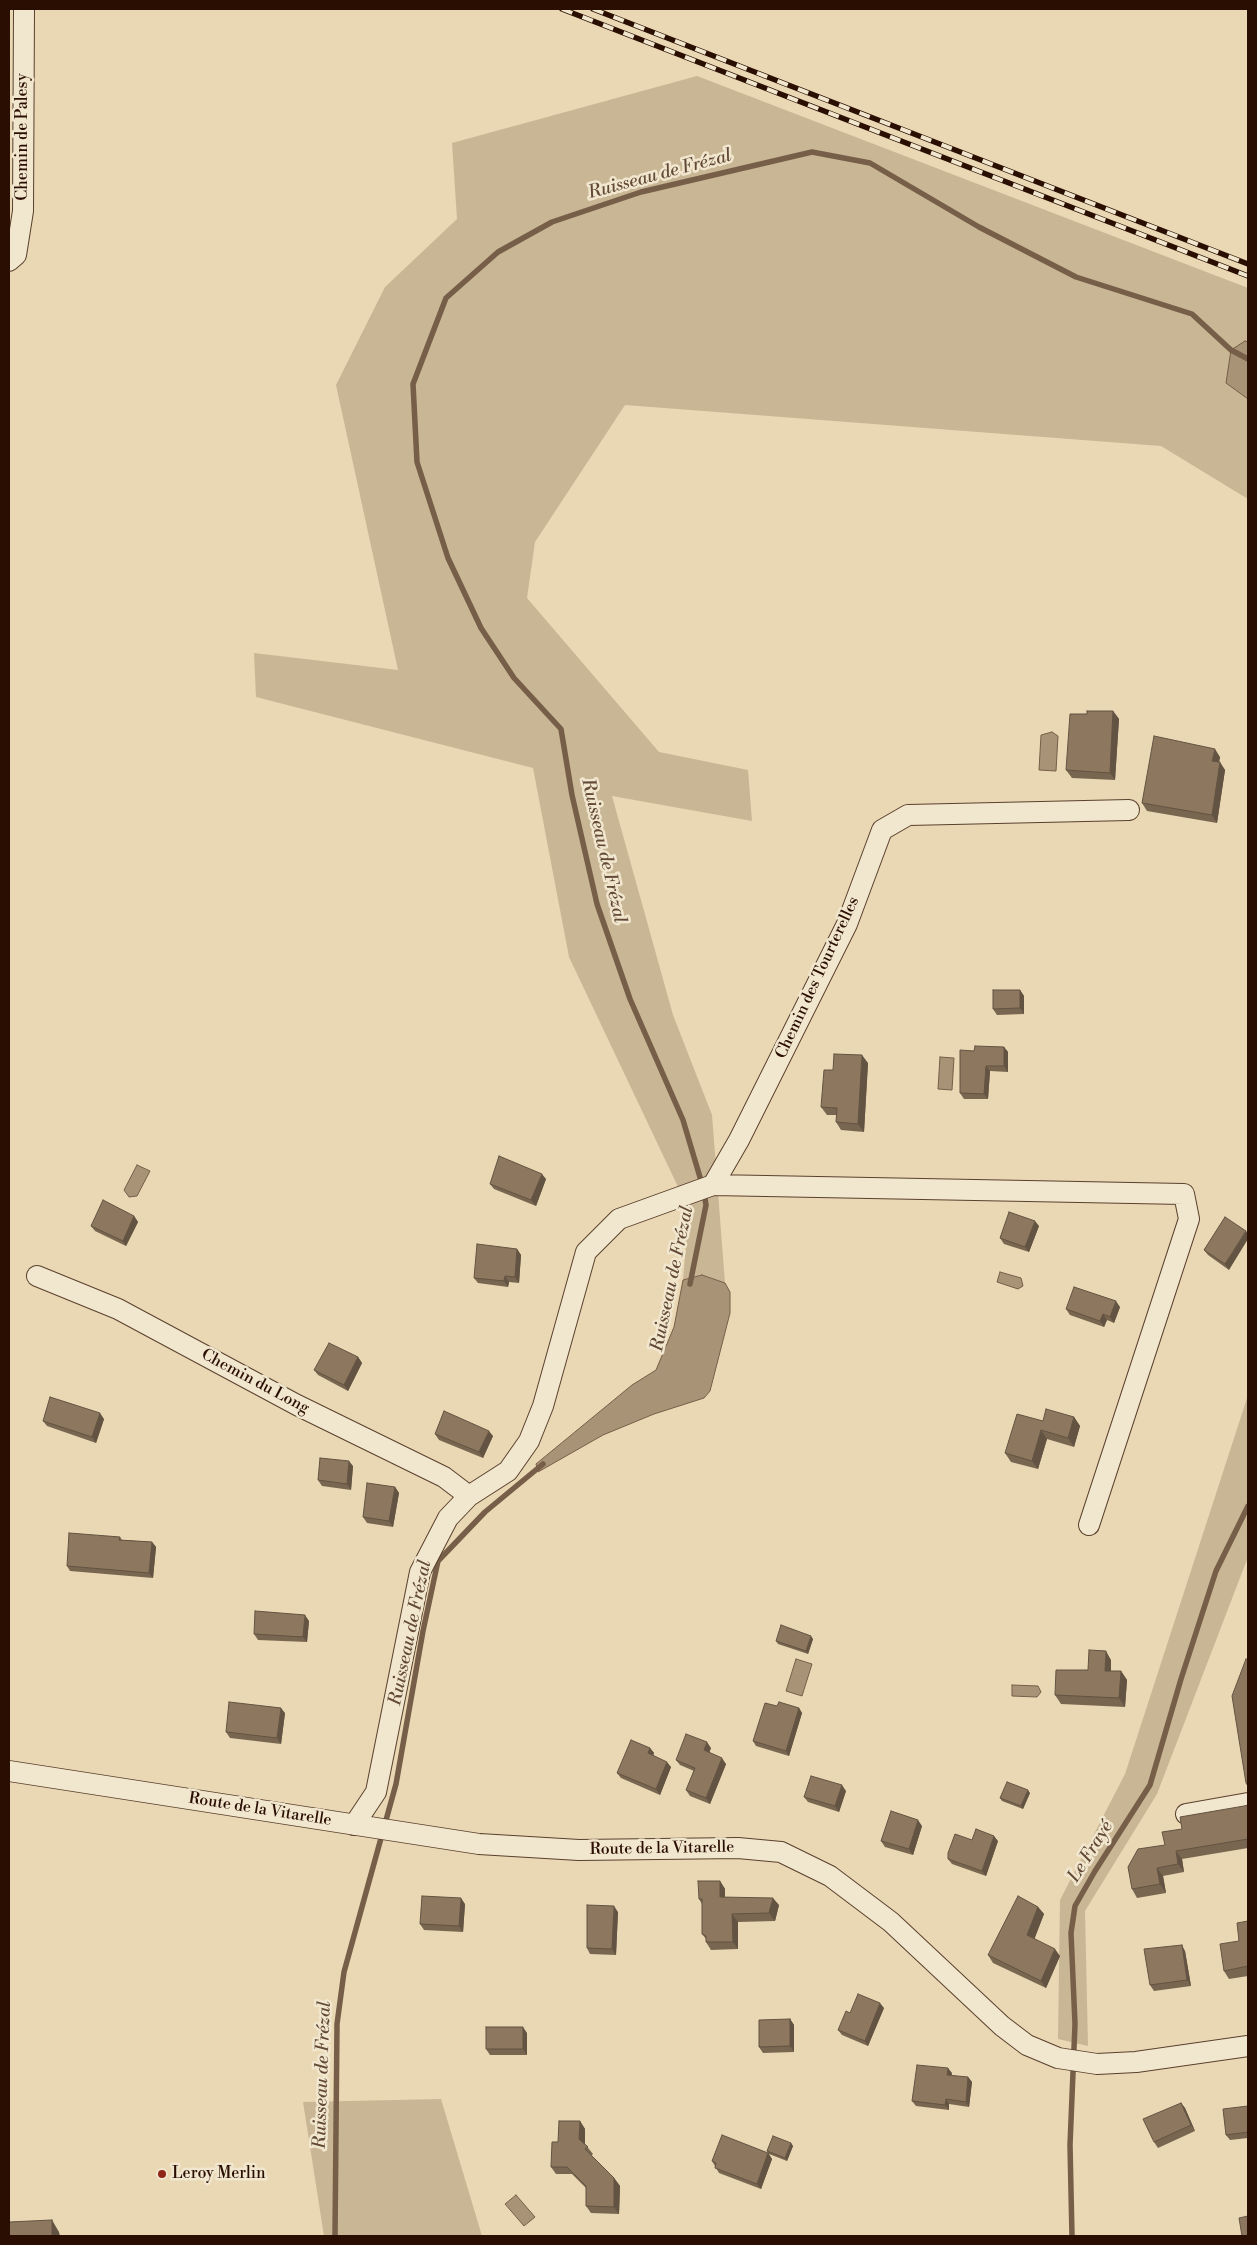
<!DOCTYPE html>
<meta charset="utf-8">
<style>
body{margin:0}
#map{position:relative;width:1257px;height:2245px;overflow:hidden;background:#e9d8b3;font-family:"Libre Bodoni",serif}
canvas{display:block}
.frame{position:absolute;inset:0;border:10px solid #2a0e02;pointer-events:none}
</style>
<div id="map">
<canvas width="1257" height="2245"></canvas>
<div class="frame"></div>
</div>
<script>
const c = document.querySelector('canvas').getContext('2d');
c.lineJoin = 'round';
function fillPath(path, color) { c.fillStyle = color; c.fill(path, 'evenodd'); }
const poly = rows => new Path2D(rows.map(r => 'M' + r).join(''));
function trace(path, color, width, dash) { c.strokeStyle = color; c.lineWidth = width; c.lineCap = dash ? 'butt' : 'round'; c.setLineDash(dash || []); c.stroke(path); }
function write(font, color, halo, rows, align = 'center') {
  c.font = font + ' "Libre Bodoni",serif'; c.lineWidth = 5; c.setLineDash([]); c.textBaseline = 'middle'; c.strokeStyle = halo; c.fillStyle = color; for (const [text, x, y, turn = 0] of rows) {
    c.save(); c.translate(x, y); c.rotate((+turn || 0) * Math.PI / 180); c.textAlign = isNaN(turn) ? turn : align; if (halo) c.strokeText(text, 0, 0); c.fillText(text, 0, 0); c.restore();
  }
}
fillPath(poly([
 [697,76,1248,288,1248,499,1161,446,625,405,535,542,527,598,659,752,748,770,752,821,612,796,673,1015,712,1115,725,1283,702,1275,683,1280,689,1210,569,957,533,768,256,697,254,653,398,670,336,385,385,287,457,219,452,143],
 [1248,1395,1248,1557,1157,1794,1085,1911,1088,2046,1058,2039,1060,1900,1125,1774],
 [441,2099,482,2236,324,2236,303,2102]
]), '#c9b695');
const water = poly([
 [1245,341,1248,342,1248,399,1226,383,1231,350,1245,341],
 [1052,732,1058,736,1056,771,1039,770,1041,735,1052,732],
 [940,1057,954,1058,952,1090,938,1089,940,1057],
 [137,1165,150,1171,137,1196,129,1197,124,1190,137,1165],
 [1000,1272,1021,1278,1023,1286,1018,1289,997,1282,1000,1272],
 [702,1275,725,1283,730,1292,730,1313,710,1391,704,1398,654,1414,603,1435,538,1472,536,1464,632,1385,656,1370,674,1327,683,1280,702,1275],
 [796,1659,812,1664,802,1696,786,1691,796,1659],
 [1012,1685,1038,1686,1041,1692,1037,1697,1012,1696,1012,1685],
 [516,2195,535,2217,524,2226,505,2204,516,2195]
]);
fillPath(water, '#a89377');
trace(water, '#765e48', 1);
trace(poly([
 [702,1184,683,1120,630,999,597,904,572,795,561,729,514,678,481,628,448,558,417,462,413,384,446,298,498,252,552,222,641,192,812,152,870,163,979,227,1076,277,1192,314,1231,350,1248,359],
 [690,1284,706,1205,704,1193],
 [335,2236,337,2024,344,1972,396,1784,423,1631,438,1561,485,1512,543,1464],
 [1072,2236,1070,2145,1075,2024,1071,1933,1075,1906,1095,1871,1150,1785,1181,1679,1216,1571,1248,1506]
]), '#765e48', 5.5);
const minor = poly([
 [9,261,16,255,23,211,24,9],
 [713,1185,739,1140,847,924,882,830,908,815,1129,810],
 [37,1276,118,1309,297,1405,444,1477,469,1496],
 [9,1771,479,1844,579,1850,738,1848,781,1852,830,1876,891,1922,1002,2026,1027,2045,1058,2058,1097,2064,1136,2062,1248,2046],
 [1186,1814,1248,1803],
 [354,1825,376,1792,420,1572,448,1518,469,1496,508,1471,529,1441,543,1406,586,1252,619,1219,713,1185,1184,1194,1189,1219,1089,1525]
]);
trace(minor, '#5a402e', 22);
trace(minor, '#f1e6ce', 20);
const rail = poly([
 [562,9,1248,276],
 [593,9,1248,264]
]);
trace(rail, '#2a0e02', 5.5);
trace(rail, '#f1e6ce', 4, [11]);
fillPath(poly([
 [1113,711,1119,719,1115,780,1072,778,1066,770,1087,714],
 [1220,757,1219,762,1225,770,1217,823,1147,811,1142,803],
 [1020,990,1024,996,1024,1014,997,1015,993,1009],
 [1004,1047,1008,1052,1008,1072,990,1071,988,1099,964,1099,960,1093,974,1051],
 [868,1063,864,1132,841,1130,836,1122,837,1115,827,1115,821,1107],
 [546,1179,536,1206,494,1189,490,1184],
 [134,1216,138,1222,126,1246,95,1231,91,1226],
 [1225,1217,1229,1270,1208,1255,1204,1250],
 [1039,1226,1029,1252,1004,1244,1000,1238],
 [517,1249,521,1255,519,1283,509,1282,508,1287,478,1283,474,1278],
 [1120,1307,1114,1323,1107,1320,1104,1327,1070,1315,1066,1309],
 [358,1357,362,1363,348,1391,318,1375,314,1370],
 [1074,1417,1080,1426,1074,1447,1047,1439,1038,1469,1011,1462,1005,1453,1043,1421],
 [104,1419,96,1443,47,1426,43,1421],
 [435,1434,493,1436,483,1458,439,1440],
 [353,1466,351,1490,322,1486,318,1480],
 [395,1487,399,1493,393,1527,367,1523,363,1517],
 [120,1537,122,1540,152,1542,156,1547,153,1578,70,1571,67,1566],
 [309,1621,307,1642,258,1640,254,1634],
 [813,1639,808,1654,778,1644,776,1641],
 [1111,1660,1111,1671,1121,1671,1127,1680,1125,1707,1061,1704,1055,1695,1088,1670],
 [777,1706,799,1708,802,1713,789,1756,756,1746,753,1741],
 [285,1713,281,1744,230,1738,226,1732],
 [650,1748,654,1753,653,1755,671,1767,660,1795,621,1778,617,1773],
 [711,1748,709,1752,726,1764,710,1804,690,1796,686,1790,694,1771,680,1765,676,1760],
 [846,1791,839,1812,808,1802,804,1797],
 [1030,1793,1023,1809,1002,1801,1000,1798],
 [1248,1805,1248,1848,1182,1859,1184,1872,1163,1876,1166,1893,1137,1898,1132,1889,1165,1845,1182,1829],
 [922,1826,913,1855,885,1847,881,1841],
 [972,1840,998,1841,986,1876,952,1864,948,1859],
 [720,1881,725,1889,725,1897,779,1905,775,1921,738,1922,738,1949,711,1950,706,1942,706,1939,702,1934,702,1904,699,1899],
 [465,1904,463,1932,424,1930,420,1924],
 [1038,1907,1044,1914,1034,1938,1060,1956,1046,1988,993,1963,988,1955],
 [618,1912,616,1955,590,1954,587,1948],
 [1248,1921,1248,1976,1229,1979,1224,1971,1239,1941],
 [1185,1951,1191,1986,1154,1991,1150,1985],
 [884,2008,868,2046,842,2035,838,2030],
 [790,2019,794,2025,794,2052,763,2053,759,2047],
 [527,2033,527,2055,490,2055,486,2049],
 [952,2073,951,2076,968,2077,972,2082,969,2107,949,2104,949,2110,916,2106,912,2101],
 [1181,2103,1185,2108,1195,2131,1158,2148,1154,2142],
 [1248,2106,1248,2138,1230,2140,1226,2135],
 [580,2121,585,2129,585,2144,593,2154,591,2156,614,2178,620,2186,619,2214,591,2213,586,2206,586,2188,572,2174,556,2174,551,2167,558,2142],
 [791,2143,793,2146,787,2161,769,2154,772,2159,761,2189,719,2173,712,2161,768,2153,767,2151]
]), '#796651');
fillPath(poly([
 [1113,711,1119,719,1115,780,1110,773],
 [1215,749,1220,757,1218,768,1212,761],
 [1220,762,1225,770,1217,823,1212,815],
 [1020,990,1024,996,1024,1014,1020,1008],
 [1004,1047,1008,1052,1008,1072,1004,1066],
 [862,1055,868,1063,864,1132,858,1124],
 [986,1066,990,1071,988,1099,984,1094],
 [542,1174,546,1179,536,1206,531,1200],
 [134,1216,138,1222,126,1246,123,1241],
 [1035,1221,1039,1226,1029,1252,1025,1247],
 [1246,1231,1248,1234,1248,1239,1229,1270,1225,1264],
 [517,1249,521,1255,519,1283,515,1277],
 [505,1276,509,1282,508,1287,504,1281],
 [1116,1301,1120,1307,1114,1323,1110,1317],
 [1103,1314,1107,1320,1104,1327,1100,1321],
 [358,1357,362,1363,348,1391,344,1385],
 [100,1413,104,1419,96,1443,92,1437],
 [1074,1417,1080,1426,1074,1447,1068,1438],
 [1041,1430,1047,1439,1038,1469,1032,1461],
 [489,1431,493,1436,483,1458,479,1452],
 [349,1461,353,1466,351,1490,347,1484],
 [395,1487,399,1493,393,1527,389,1521],
 [152,1542,156,1547,153,1578,149,1573],
 [305,1615,309,1621,307,1642,303,1637],
 [811,1636,813,1639,808,1654,806,1651],
 [1106,1651,1111,1660,1111,1680,1105,1671],
 [1121,1671,1127,1680,1125,1707,1119,1698],
 [281,1708,285,1713,281,1744,277,1738],
 [799,1708,802,1713,789,1756,786,1751],
 [707,1742,711,1748,708,1756,704,1750],
 [650,1748,654,1753,652,1759,648,1753],
 [722,1758,726,1764,710,1804,706,1798],
 [667,1762,671,1767,660,1795,656,1789],
 [842,1785,846,1791,839,1812,835,1806],
 [1028,1790,1030,1793,1023,1809,1021,1806],
 [918,1820,922,1826,913,1855,909,1849],
 [994,1836,998,1841,986,1876,982,1871],
 [1176,1851,1182,1859,1184,1872,1178,1864],
 [1157,1868,1163,1876,1166,1893,1160,1884],
 [720,1881,725,1889,725,1905,720,1897],
 [461,1898,465,1904,463,1932,459,1926],
 [773,1898,779,1905,775,1921,769,1913],
 [614,1906,618,1912,616,1955,612,1949],
 [1038,1907,1044,1914,1033,1943,1027,1935],
 [732,1914,738,1922,738,1949,733,1942],
 [1182,1945,1185,1951,1191,1986,1187,1980],
 [1055,1949,1060,1956,1046,1988,1041,1981],
 [880,2003,884,2008,868,2046,865,2041],
 [790,2019,794,2025,794,2052,790,2046],
 [523,2027,527,2033,527,2055,523,2049],
 [948,2068,952,2073,951,2080,947,2075],
 [968,2077,972,2082,969,2107,966,2102],
 [946,2099,949,2104,949,2110,945,2105],
 [1181,2103,1185,2108,1195,2131,1191,2125],
 [580,2121,585,2129,585,2147,579,2139],
 [791,2143,793,2146,787,2161,785,2158],
 [768,2153,772,2159,761,2189,757,2184],
 [614,2178,620,2186,619,2214,614,2207],
 [52,2220,59,2232,60,2236,52,2236]
]), '#635342');
const building = poly([
 [1087,711,1113,711,1110,773,1066,770,1070,714,1087,714,1087,711],
 [1154,736,1215,749,1212,761,1220,762,1212,815,1142,803,1154,736],
 [993,990,1020,990,1020,1008,993,1009,993,990],
 [975,1046,1004,1047,1004,1066,986,1066,984,1094,960,1093,960,1050,974,1051,975,1046],
 [834,1054,862,1055,858,1124,836,1122,837,1108,821,1107,824,1070,833,1070,834,1054],
 [499,1156,542,1174,531,1200,490,1184,499,1156],
 [103,1200,134,1216,123,1241,91,1226,103,1200],
 [1009,1212,1035,1221,1025,1247,1000,1238,1009,1212],
 [1225,1217,1246,1231,1225,1264,1204,1250,1225,1217],
 [477,1244,517,1249,515,1277,505,1276,504,1281,474,1278,477,1244],
 [1074,1287,1116,1301,1110,1317,1103,1314,1100,1321,1066,1309,1074,1287],
 [329,1343,358,1357,344,1385,314,1370,329,1343],
 [50,1397,100,1413,92,1437,43,1421,50,1397],
 [1046,1409,1074,1417,1068,1438,1041,1430,1032,1461,1005,1453,1017,1414,1043,1421,1046,1409],
 [444,1411,489,1431,479,1452,435,1434,444,1411],
 [320,1458,349,1461,347,1484,318,1480,320,1458],
 [367,1483,395,1487,389,1521,363,1517,367,1483],
 [69,1533,120,1537,119,1540,152,1542,149,1573,67,1566,69,1533],
 [255,1611,305,1615,303,1637,254,1634,255,1611],
 [781,1625,811,1636,806,1651,776,1641,781,1625],
 [1089,1650,1106,1651,1105,1671,1121,1671,1119,1698,1055,1695,1056,1670,1088,1670,1089,1650],
 [1246,1659,1248,1660,1248,1786,1246,1783,1232,1696,1246,1659],
 [229,1702,281,1708,277,1738,226,1732,229,1702],
 [779,1702,799,1708,786,1751,753,1741,765,1703,777,1706,779,1702],
 [686,1734,707,1742,704,1750,722,1758,706,1798,686,1790,695,1768,676,1760,686,1734],
 [631,1740,650,1748,648,1753,667,1762,656,1789,617,1773,631,1740],
 [811,1776,842,1785,835,1806,804,1797,811,1776],
 [1007,1782,1028,1790,1021,1806,1000,1798,1007,1782],
 [1248,1805,1248,1839,1176,1851,1178,1864,1157,1868,1160,1884,1132,1889,1128,1867,1138,1849,1165,1845,1162,1832,1182,1829,1180,1817,1244,1806,1248,1805],
 [891,1811,918,1820,909,1849,881,1841,891,1811],
 [976,1829,994,1836,982,1871,948,1859,948,1853,955,1834,972,1840,976,1829],
 [698,1881,720,1881,720,1897,773,1898,769,1913,732,1914,733,1942,706,1942,706,1936,702,1934,702,1899,699,1899,698,1881],
 [422,1896,461,1898,459,1926,420,1924,422,1896],
 [1018,1896,1038,1907,1027,1935,1055,1949,1041,1981,988,1955,1018,1896],
 [587,1905,614,1906,612,1949,587,1948,587,1905],
 [1248,1921,1248,1966,1224,1971,1220,1944,1239,1941,1237,1923,1248,1921],
 [1182,1945,1187,1980,1150,1985,1144,1949,1182,1945],
 [858,1994,880,2003,865,2041,838,2030,846,2011,850,2013,858,1994],
 [790,2019,790,2046,759,2047,759,2020,790,2019],
 [486,2027,523,2027,523,2049,486,2049,486,2027],
 [917,2065,948,2068,947,2075,968,2077,966,2102,946,2099,945,2105,912,2101,917,2065],
 [1181,2103,1191,2125,1154,2142,1143,2119,1181,2103],
 [1248,2106,1248,2132,1226,2135,1223,2109,1248,2106],
 [559,2121,580,2121,579,2139,588,2147,585,2149,614,2178,614,2207,586,2206,586,2186,567,2167,551,2167,552,2142,558,2142,559,2121],
 [722,2135,768,2153,757,2184,715,2168,716,2163,712,2161,722,2135],
 [773,2136,791,2143,785,2158,767,2151,773,2136],
 [1248,2216,1248,2236,1242,2236,1239,2218,1248,2216],
 [52,2220,52,2236,9,2236,9,2222,52,2220]
]);
fillPath(building, '#8d775e');
trace(building, '#635342', 1);
for (const [x, y, r, color] of [
 [162,2174,5,"#8f2418"]
]) { const dot = new Path2D(); dot.arc(x, y, r, 0, 2 * Math.PI); c.fillStyle = color; c.fill(dot); trace(dot, '#f1e6ce', 2); }
write('16px', '#2a0e02', '#f1e6ce', [
 ["Chemin de Palesy",23,137,-90],
 ["Chemin des Tourterelles",818,978,-65],
 ["Chemin du Long",255,1382,28],
 ["Route de la Vitarelle",260,1810,9],
 ["Route de la Vitarelle",662,1849,-1]
]);
write('16px', '#2a0e02', '#f1e6ce', [
 ["Leroy Merlin",172,2174]
], 'left');
write('italic 18px', '#634a37', '#f1e6ce', [
 ["Ruisseau de Frézal",660,175,-15],
 ["Ruisseau de Frézal",603,851,77],
 ["Ruisseau de Frézal",673,1279,-78],
 ["Ruisseau de Frézal",411,1633,-78],
 ["Le Frayé",1091,1852,-58],
 ["Ruisseau de Frézal",323,2075,-88]
]);
</script>
